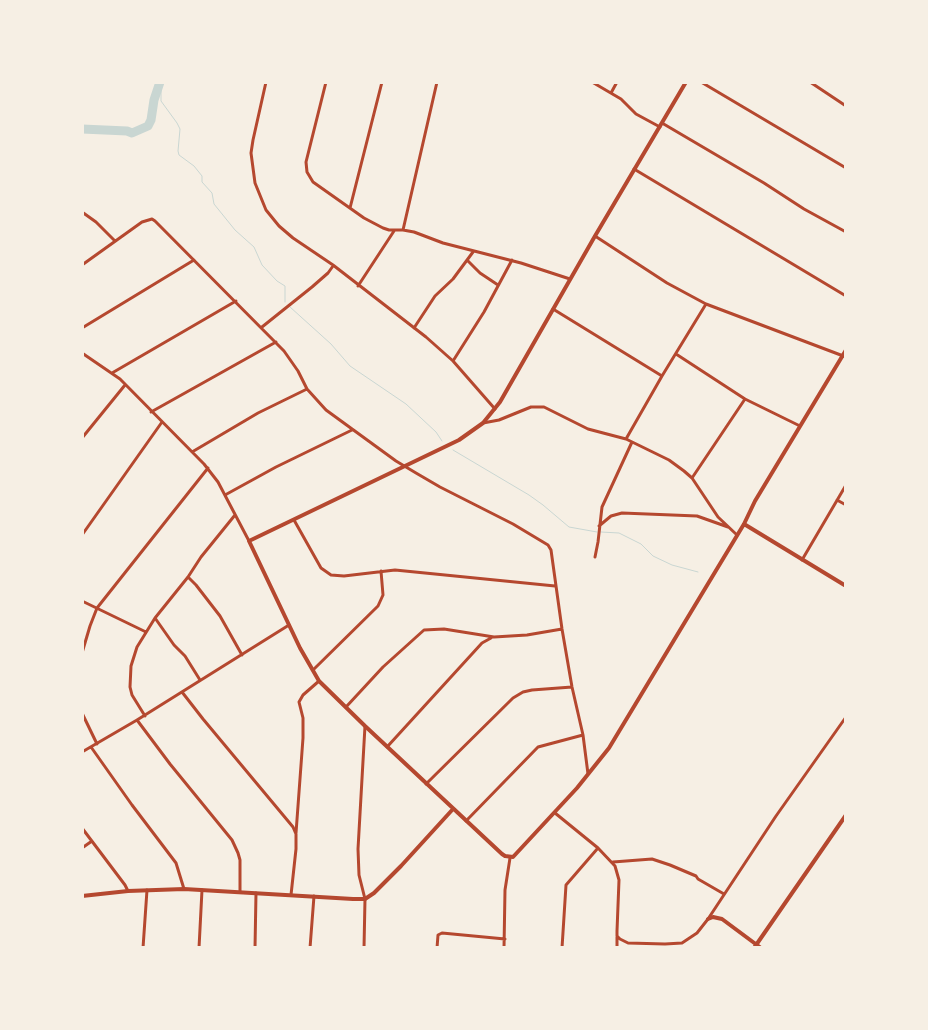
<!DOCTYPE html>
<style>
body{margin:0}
#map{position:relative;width:928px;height:1030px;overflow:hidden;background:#f6efe4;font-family:Mulish,sans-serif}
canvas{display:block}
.frame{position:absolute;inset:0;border:84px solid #f6efe4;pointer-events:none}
</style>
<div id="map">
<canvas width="928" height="1030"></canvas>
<div class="frame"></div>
</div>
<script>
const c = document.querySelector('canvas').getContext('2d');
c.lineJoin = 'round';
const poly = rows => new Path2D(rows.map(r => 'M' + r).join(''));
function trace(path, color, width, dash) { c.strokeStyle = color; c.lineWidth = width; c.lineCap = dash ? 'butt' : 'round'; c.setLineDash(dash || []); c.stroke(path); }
trace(poly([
 [161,82,161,101,177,123,180,129,178,151,179,155,194,166,202,176,202,182,212,193,214,204,235,230,254,247,262,265,277,281,285,286,285,302],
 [290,307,331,344,350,366,406,404,436,432,442,441],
 [453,450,529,495,543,505,569,527,597,532],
 [601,532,619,533,641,544,653,556,672,565,698,572]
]), '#c9d6d2', 1);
trace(poly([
 [82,129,127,131,132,133,148,126,151,120,154,100,160,82]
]), '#c9d6d2', 9);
trace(poly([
 [266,82,253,140,251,153,255,183,266,210,279,226,293,238,333,265,426,337,453,361,495,409],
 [326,82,306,162,307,172,313,182,364,218,383,228,389,230,403,230,414,232,443,243,521,263,570,279],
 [592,82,621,99,636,114,660,127],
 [701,82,846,168],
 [810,82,846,106],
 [611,93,617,82],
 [662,123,764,183,804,209,846,232],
 [634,169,846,296],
 [350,208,382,82],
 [82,212,96,222,115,241],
 [403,230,437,82],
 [595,236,667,283,706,304,846,357],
 [467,260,480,273,498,285],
 [82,265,142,222,152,219,155,221,284,351,298,371,307,389,326,410,396,461,416,473,440,487,513,524,548,545,551,550,562,629,572,687,583,735,588,774],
 [358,286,394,231],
 [553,309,662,376],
 [262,327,312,287,328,273,333,266],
 [82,328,194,260],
 [414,328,435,296,453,279,473,252],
 [82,353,120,379,204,464,218,482,249,541],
 [676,354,745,399,800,426],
 [453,361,484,312,512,260],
 [112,373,236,301],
 [151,412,276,342],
 [483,423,499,420,531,407,544,407,588,429,626,439,669,460,684,471,692,478,718,517,737,535],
 [82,438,125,385],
 [626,439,662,376,706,304],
 [192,452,258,413,307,389],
 [692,478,745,399],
 [225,495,276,467,352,430],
 [837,500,846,505],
 [294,520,321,568,331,575,344,576,395,570,555,586],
 [599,526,611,516,622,513,697,516,728,527],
 [82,535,162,422],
 [595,557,598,542,602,507,632,442],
 [802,560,846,485],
 [188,577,196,585,220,616,242,655],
 [82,601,146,632],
 [155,618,174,645,185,656,200,680],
 [82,653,90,626,97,608,208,468],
 [313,670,378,606,383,595,381,571],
 [182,692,203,719,293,827,296,834,296,849,291,895],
 [346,707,383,667,424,630,444,629,494,637,527,635,562,629],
 [82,713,97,744],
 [145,716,132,695,130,687,131,666,137,647,155,618,188,577,201,557,235,515],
 [137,720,170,764,232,840,238,853,240,860,240,892],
 [91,747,132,805,176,863,184,889],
 [387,747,482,643,491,638],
 [82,752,137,720,289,625],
 [426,784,513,698,523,692,532,690,572,687],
 [555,813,598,848,615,866,619,880,617,931,617,936,620,939,628,943,665,944,682,943,697,933,708,919,776,816,846,717],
 [466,821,538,747,583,735],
 [82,828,125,885,128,891],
 [296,833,303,738,303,718,299,702,303,695,319,681],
 [82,848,92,841],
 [613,862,652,859,670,865,696,876,698,879,724,894],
 [143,948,147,890],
 [199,948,202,890],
 [255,948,256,893],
 [310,948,314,896],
 [364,948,365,899,359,875,358,849,365,726],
 [437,948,438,935,442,933,505,939],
 [504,948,505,890,510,858],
 [562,948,566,885,598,848],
 [617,948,617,937]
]), '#b5482f', 3);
trace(poly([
 [686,82,595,236,500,402,483,423,459,440,249,541,300,648,319,681,365,726,502,854,505,856,513,857,577,788,609,748,744,524,755,501,846,350],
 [744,524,846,586],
 [82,896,128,891,184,889,353,899,365,899,374,893,401,866,453,809],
 [708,919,713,917,722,919,761,948],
 [754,948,846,815]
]), '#b5482f', 4);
</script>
